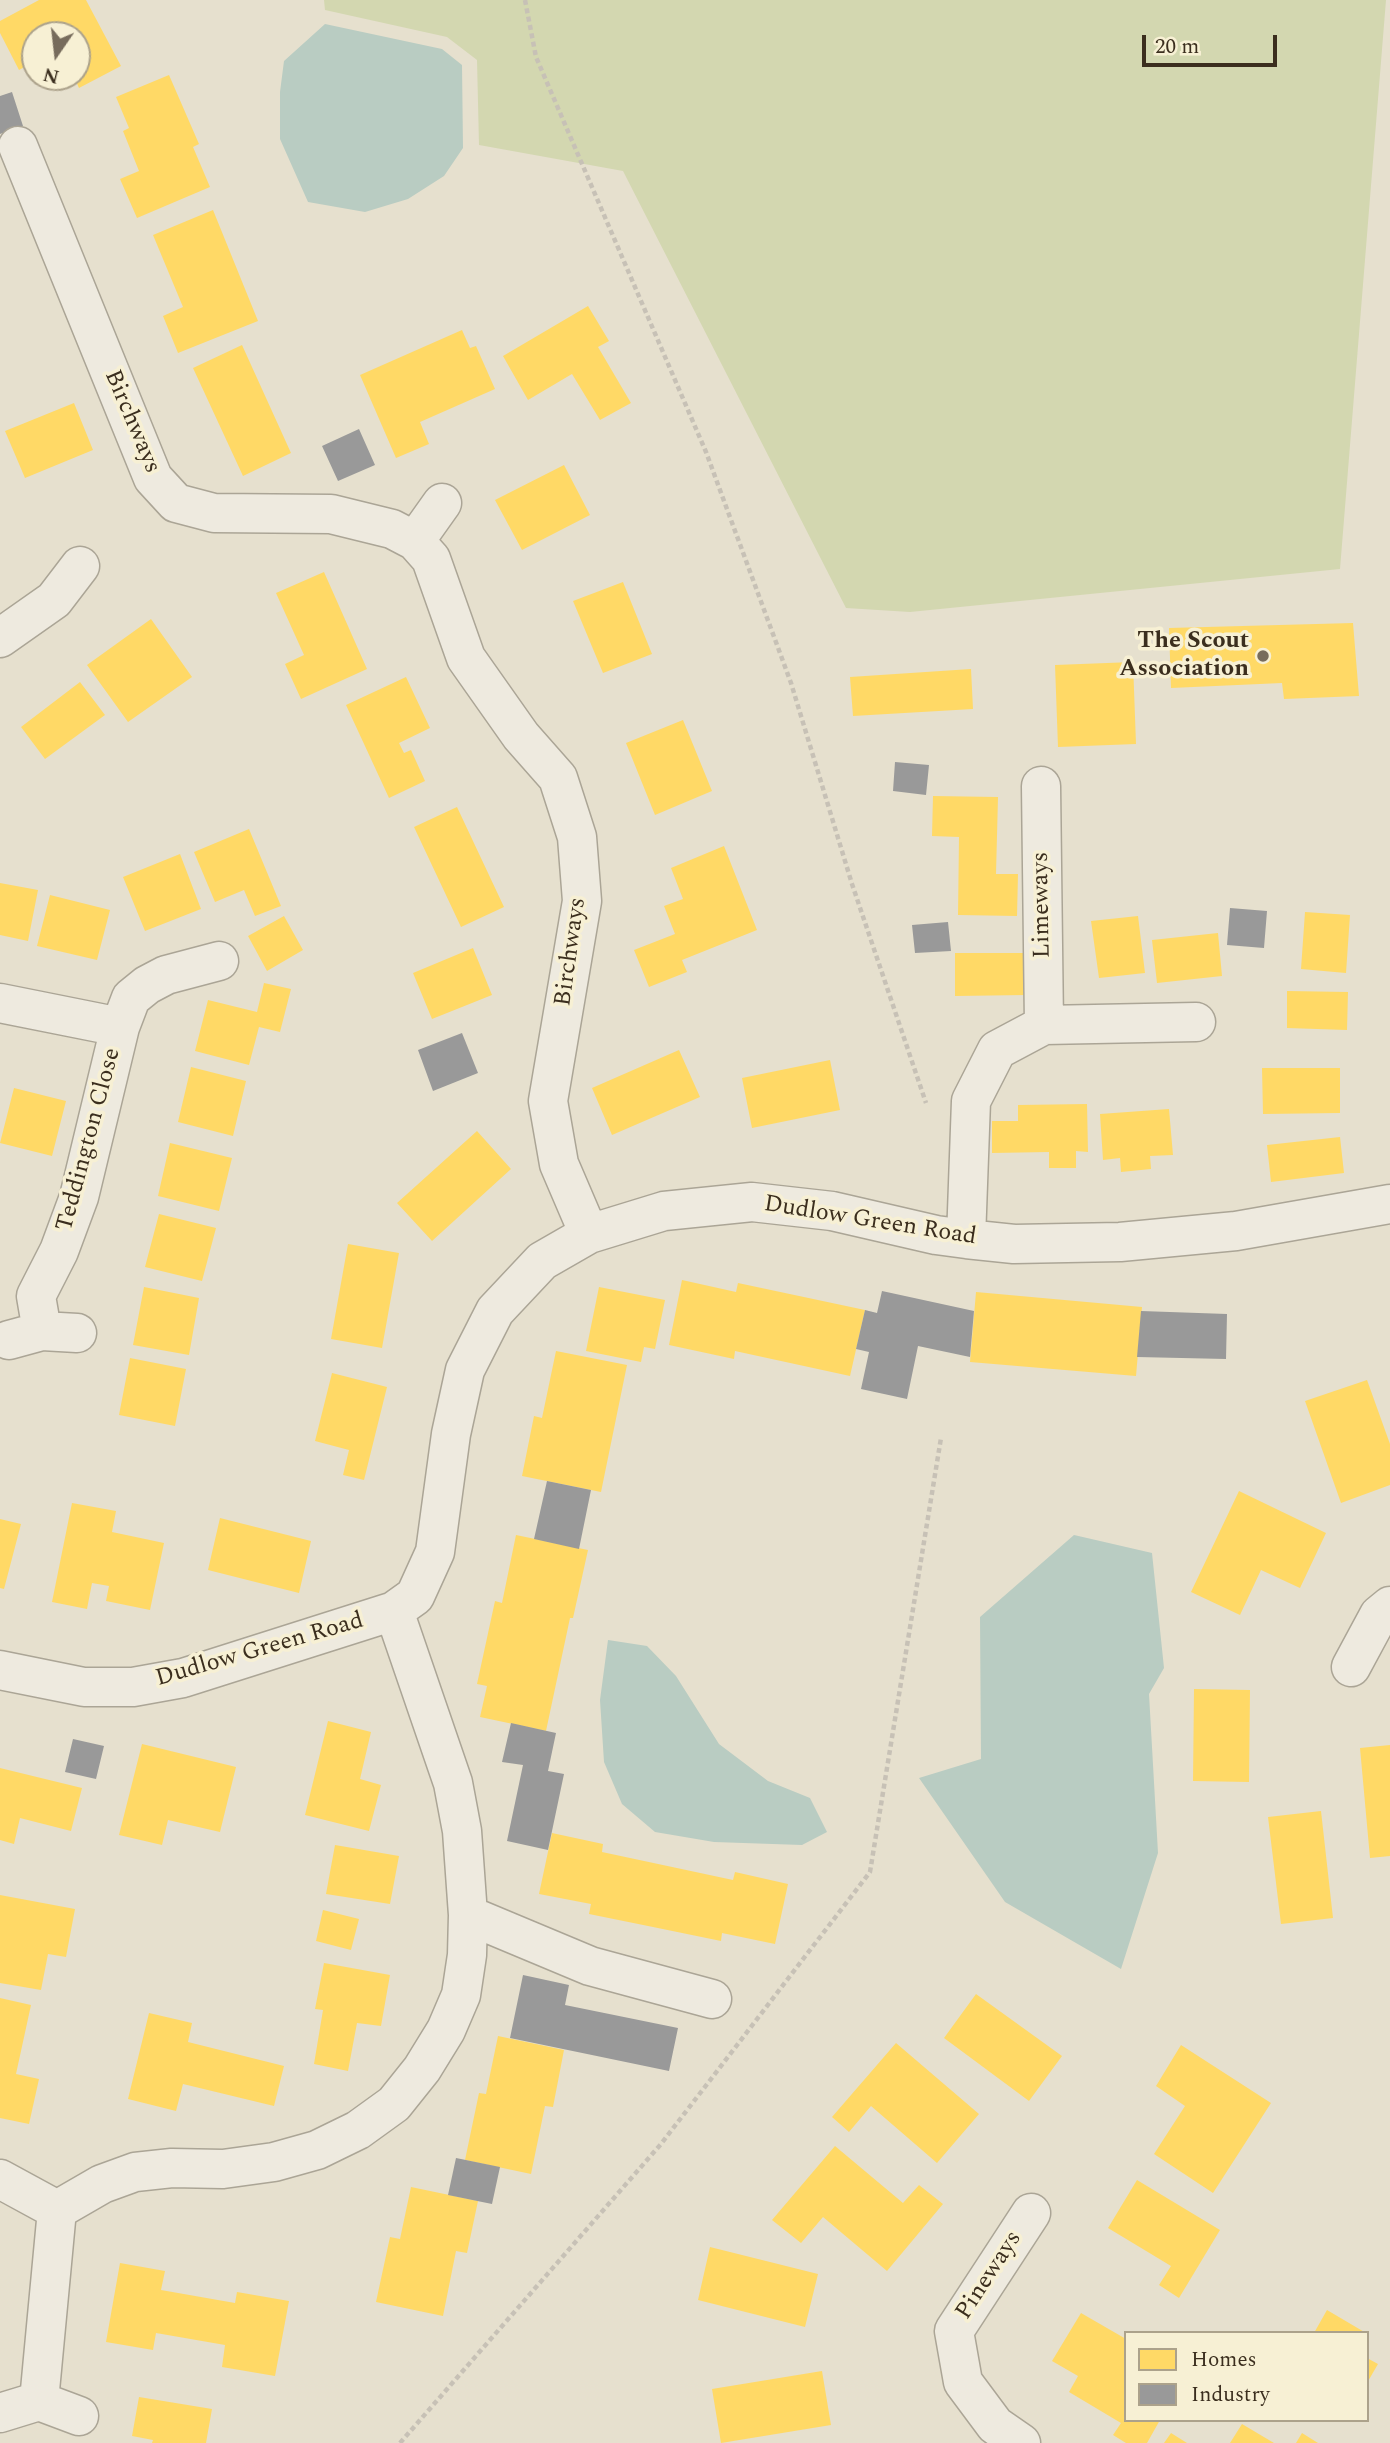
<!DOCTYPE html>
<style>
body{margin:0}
#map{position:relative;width:1390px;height:2443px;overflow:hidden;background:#e6e0ce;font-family:Spectral,serif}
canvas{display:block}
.legend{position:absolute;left:1124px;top:2331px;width:245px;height:91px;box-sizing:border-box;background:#f7f0d4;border:2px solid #aca28b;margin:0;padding:9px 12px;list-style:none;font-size:21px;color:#3b2e1e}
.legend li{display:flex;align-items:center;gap:14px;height:35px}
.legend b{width:35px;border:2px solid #aca28b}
.north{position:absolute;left:21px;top:21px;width:70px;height:70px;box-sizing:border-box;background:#f7f0d4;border:2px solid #aca28b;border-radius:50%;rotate:194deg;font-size:19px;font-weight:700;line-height:28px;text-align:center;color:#3b2e1e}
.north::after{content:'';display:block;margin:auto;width:24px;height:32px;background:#776c5c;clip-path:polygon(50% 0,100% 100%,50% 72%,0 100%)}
.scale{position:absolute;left:1142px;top:35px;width:135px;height:32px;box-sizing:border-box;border:4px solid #3b2e1e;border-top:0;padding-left:9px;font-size:21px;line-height:24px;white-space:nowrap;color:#3b2e1e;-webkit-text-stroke:5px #f7f0d4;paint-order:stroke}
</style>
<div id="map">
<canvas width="1390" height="2443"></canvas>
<ul class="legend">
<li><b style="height:19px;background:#ffd966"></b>Homes</li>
<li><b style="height:19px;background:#999"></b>Industry</li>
</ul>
<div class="north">N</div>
<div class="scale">20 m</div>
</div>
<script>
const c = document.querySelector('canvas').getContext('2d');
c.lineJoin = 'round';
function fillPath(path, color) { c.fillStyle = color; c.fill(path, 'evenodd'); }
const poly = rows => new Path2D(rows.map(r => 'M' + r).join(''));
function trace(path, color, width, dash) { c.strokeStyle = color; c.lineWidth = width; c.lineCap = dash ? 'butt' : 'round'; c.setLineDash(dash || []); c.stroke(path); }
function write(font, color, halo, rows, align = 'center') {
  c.font = font + ' Spectral,serif'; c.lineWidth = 7; c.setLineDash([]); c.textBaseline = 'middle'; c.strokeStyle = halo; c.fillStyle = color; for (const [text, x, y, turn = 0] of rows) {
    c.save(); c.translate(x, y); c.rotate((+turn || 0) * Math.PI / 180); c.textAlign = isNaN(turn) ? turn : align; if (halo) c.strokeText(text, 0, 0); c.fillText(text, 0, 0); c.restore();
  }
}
fillPath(poly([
 [324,0,1386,0,1340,569,910,612,846,608,623,171,479,145,477,60,447,37,325,10]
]), '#d3d7b0');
fillPath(poly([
 [325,24,442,49,462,65,463,148,444,176,408,199,365,212,308,202,280,139,280,92,284,61],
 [1074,1535,1152,1553,1164,1668,1149,1694,1158,1853,1121,1969,1005,1902,919,1778,981,1759,980,1617],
 [608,1640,647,1646,676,1676,719,1744,768,1781,810,1798,827,1832,802,1845,714,1842,655,1832,622,1804,604,1762,600,1700]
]), '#b9ccc2');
fillPath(poly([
 [39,0,86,0,121,66,79,88,74,77,77,77,77,35,35,35,35,61,19,70,0,33,0,21],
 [169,75,199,144,193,147,210,187,137,218,120,179,139,171,123,131,129,128,116,97],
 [213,210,258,321,178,353,163,316,183,307,153,235],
 [588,306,609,341,598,347,631,403,600,420,572,374,528,400,503,356],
 [462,330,470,348,476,346,495,389,420,422,429,444,396,458,360,375],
 [242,345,291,453,243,476,193,368],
 [74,403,93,450,25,478,5,431],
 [564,465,590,515,522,550,495,500],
 [324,572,367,669,301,699,285,664,304,655,276,593],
 [623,582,652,654,603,673,573,601],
 [151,619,192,677,128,722,87,665],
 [1353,623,1359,696,1284,699,1282,683,1171,688,1169,628],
 [1133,662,1136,744,1058,747,1055,665],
 [971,669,973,709,853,716,850,677],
 [406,677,430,728,399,743,404,753,411,750,425,781,389,798,346,705],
 [80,682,105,715,45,759,21,727],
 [683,720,712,791,655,815,626,743],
 [933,796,998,797,996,874,1018,874,1017,916,958,915,959,837,932,836],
 [457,807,504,907,461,927,414,827],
 [249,829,281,906,255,916,244,890,215,902,194,852],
 [724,846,757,930,682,960,687,972,649,987,634,950,675,934,664,906,683,899,671,868],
 [180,854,201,909,145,931,123,877],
 [0,883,38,890,28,941,0,935],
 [50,895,110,910,97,960,37,946],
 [1305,912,1350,915,1346,973,1301,969],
 [284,916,303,950,267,971,248,936],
 [1138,916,1145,973,1099,978,1091,921],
 [1218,933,1222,976,1157,983,1152,940],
 [473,948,492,995,432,1019,413,973],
 [955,953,1026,953,1027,995,955,996],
 [264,983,291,989,280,1032,259,1027,249,1065,195,1051,208,1000,257,1012],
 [1287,991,1348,992,1347,1030,1287,1028],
 [679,1050,700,1097,612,1135,592,1088],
 [830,1060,840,1110,752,1128,742,1078],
 [191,1067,246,1081,233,1136,178,1122],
 [1262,1068,1340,1068,1340,1113,1263,1114],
 [14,1088,66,1101,52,1156,0,1143],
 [1087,1104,1088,1152,1076,1151,1076,1168,1049,1168,1049,1152,992,1153,992,1121,1018,1121,1018,1105],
 [1169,1109,1173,1155,1150,1156,1151,1169,1121,1172,1120,1158,1103,1160,1100,1114],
 [477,1131,511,1169,432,1241,397,1203],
 [1340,1137,1344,1173,1271,1182,1267,1145],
 [170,1143,232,1158,219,1211,158,1196],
 [159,1214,216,1228,202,1281,145,1267],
 [348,1244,399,1253,382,1348,331,1339],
 [682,1280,736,1292,738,1283,865,1310,850,1376,735,1351,734,1359,669,1345],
 [144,1287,199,1298,189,1355,133,1345],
 [599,1287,665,1300,655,1349,644,1347,641,1362,586,1351],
 [976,1292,1142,1307,1136,1376,970,1362],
 [556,1351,627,1365,601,1492,522,1476,534,1416,542,1418],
 [130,1358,186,1369,175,1426,119,1415],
 [332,1373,387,1387,364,1480,343,1475,349,1450,315,1441],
 [1367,1380,1390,1444,1390,1485,1341,1503,1305,1401],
 [1239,1491,1326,1533,1300,1588,1261,1570,1240,1615,1191,1592],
 [72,1503,116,1511,112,1532,164,1543,150,1610,106,1601,109,1586,92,1583,87,1609,52,1602],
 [220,1518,311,1541,299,1593,208,1570],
 [0,1519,21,1524,4,1589,0,1588],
 [516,1535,588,1550,573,1618,570,1618,546,1731,480,1717,487,1686,477,1684,495,1601,502,1603],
 [1194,1689,1250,1690,1249,1782,1193,1781],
 [328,1721,371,1732,360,1779,381,1785,369,1831,305,1815],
 [142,1744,236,1767,220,1832,168,1820,162,1845,119,1835],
 [1390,1745,1390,1856,1370,1858,1360,1748],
 [0,1768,82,1788,71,1831,20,1818,14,1844,0,1840],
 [1321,1811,1333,1918,1281,1924,1268,1817],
 [552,1833,603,1844,602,1852,733,1880,735,1872,788,1884,775,1944,722,1933,721,1941,653,1927,589,1914,591,1904,539,1894],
 [335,1845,399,1856,390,1904,326,1894],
 [0,1895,75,1909,66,1957,48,1954,41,1990,0,1983],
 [323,1910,359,1919,351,1950,316,1941],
 [324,1963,390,1975,381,2026,357,2023,348,2071,314,2064,323,2010,315,2009],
 [976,1994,1062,2056,1029,2101,944,2038],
 [0,1998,31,2005,16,2074,39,2079,29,2124,0,2118],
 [149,2013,192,2023,188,2042,284,2066,274,2106,183,2084,176,2111,128,2099],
 [498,2036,564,2050,553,2107,545,2106,531,2174,465,2160,479,2093,486,2094],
 [896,2043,979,2114,937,2163,871,2106,849,2132,832,2117],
 [1181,2045,1271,2103,1213,2193,1154,2154,1185,2106,1156,2086],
 [835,2146,903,2203,919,2185,943,2204,887,2271,823,2217,801,2243,772,2220],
 [1137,2180,1220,2230,1179,2298,1159,2285,1171,2266,1108,2228],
 [411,2187,478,2201,467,2253,456,2251,443,2316,376,2302,390,2237,400,2239],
 [710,2247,818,2274,805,2327,698,2300],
 [120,2263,165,2271,161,2290,235,2303,237,2292,289,2301,275,2376,222,2367,225,2345,156,2333,153,2350,106,2342],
 [1327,2310,1366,2333,1314,2333],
 [1081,2313,1126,2339,1126,2420,1160,2420,1147,2443,1126,2443,1113,2435,1121,2423,1069,2392,1078,2376,1052,2361],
 [1367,2358,1378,2364,1367,2383],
 [822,2371,831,2425,721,2443,712,2389],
 [139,2397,212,2409,206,2443,152,2443,153,2440,132,2436],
 [1242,2424,1274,2443,1230,2443],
 [1171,2433,1187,2443,1164,2443],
 [1302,2433,1318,2443,1296,2443]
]), '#ffd966');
fillPath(poly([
 [12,92,23,126,0,134,0,96],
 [359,429,375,465,338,481,322,446],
 [895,762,929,765,926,795,893,791],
 [1230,908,1267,911,1264,948,1227,945],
 [948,922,951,951,915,953,912,925],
 [462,1033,478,1073,433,1091,418,1050],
 [882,1291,974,1311,970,1357,918,1346,907,1399,861,1389,869,1352,856,1349,865,1310,877,1313],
 [1141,1311,1227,1314,1226,1359,1137,1357],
 [547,1481,591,1490,579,1549,534,1539],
 [511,1723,556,1733,548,1771,564,1774,548,1850,507,1841,523,1765,502,1762],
 [73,1739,104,1746,96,1779,65,1772],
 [523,1975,569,1985,565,2005,678,2028,669,2071,510,2038],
 [456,2158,500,2167,492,2204,448,2195]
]), '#999');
const minor = poly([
 [18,146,153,478,176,503,214,513,331,514,392,529,415,541,431,559,466,658,521,736,558,778,577,837,582,901,548,1101,559,1164,589,1234],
 [415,541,442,503],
 [0,638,54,600,80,566],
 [1041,786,1044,1025],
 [0,1003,120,1027,79,1197,59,1251,36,1296,42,1331],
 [120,1027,131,998,147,985,166,975,219,961],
 [966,1239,971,1101,997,1050,1044,1025,1196,1022],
 [9,1340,42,1331,77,1333],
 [1351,1667,1379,1615,1390,1606],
 [0,1670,84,1687,133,1687,183,1678,394,1611,415,1596,435,1552,451,1434,465,1370,495,1311,542,1261,589,1234,664,1211,752,1202,832,1211,936,1235,966,1239,1014,1244,1120,1242,1236,1231,1390,1204],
 [468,1915,590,1966,712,1999],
 [0,2179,57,2210,102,2184,135,2172,172,2168,223,2169,274,2162,317,2150,358,2130,394,2104,422,2069,446,2030,461,1995,467,1955,468,1915,462,1831,453,1783,394,1611],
 [39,2401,57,2210],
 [0,2413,39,2401,79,2416],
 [1021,2443,995,2425,963,2382,954,2331,1031,2213]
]);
trace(minor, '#aba596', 41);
trace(poly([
 [525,0,536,57,706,452,791,683,852,884,926,1103],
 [400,2443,661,2144,870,1872,941,1438]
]), '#c7c1b6', 4.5, [5, 3.5]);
trace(minor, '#eeeadf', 38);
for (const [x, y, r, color] of [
 [1263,656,7,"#776c5c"]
]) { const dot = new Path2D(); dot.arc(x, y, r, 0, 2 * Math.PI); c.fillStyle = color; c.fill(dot); trace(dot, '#f7f0d4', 2.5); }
write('24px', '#3b2e1e', '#f7f0d4', [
 ["Birchways",131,422,67],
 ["Limeways",1043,905,-91],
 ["Birchways",572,952,-82],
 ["Teddington Close",90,1140,-75],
 ["Dudlow Green Road",870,1222,9],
 ["Dudlow Green Road",260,1651,-16],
 ["Pineways",990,2276,-57]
]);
write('bold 24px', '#3b2e1e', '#f7f0d4', [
 ["The Scout",1249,642],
 ["Association",1249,670]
], 'right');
</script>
